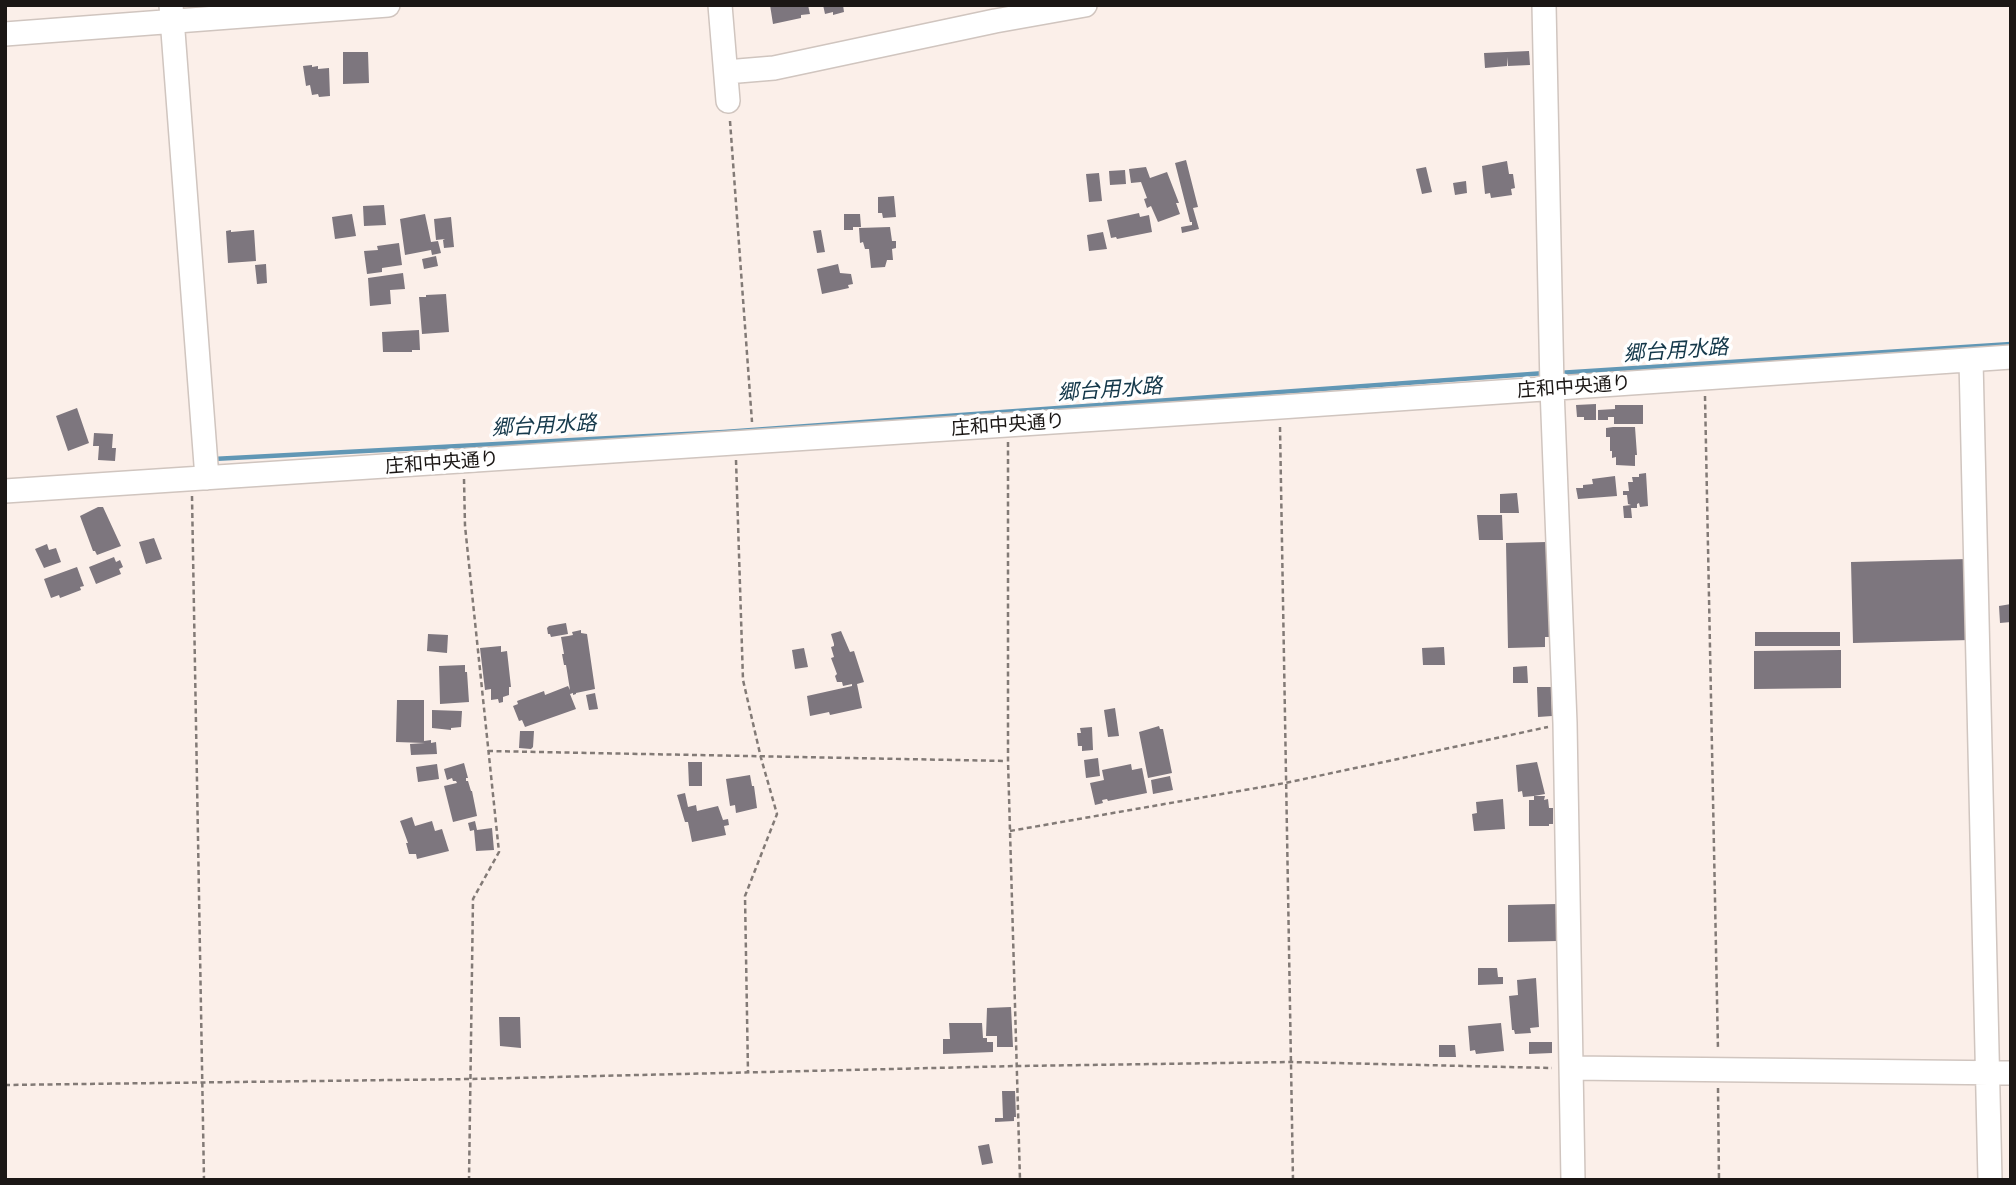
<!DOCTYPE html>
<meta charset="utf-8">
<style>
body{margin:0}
#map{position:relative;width:2016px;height:1185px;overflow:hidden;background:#fbefe9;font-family:Mulish,sans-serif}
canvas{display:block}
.frame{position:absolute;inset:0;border:7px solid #1b1715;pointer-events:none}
</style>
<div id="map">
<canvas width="2016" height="1185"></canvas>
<div class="frame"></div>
</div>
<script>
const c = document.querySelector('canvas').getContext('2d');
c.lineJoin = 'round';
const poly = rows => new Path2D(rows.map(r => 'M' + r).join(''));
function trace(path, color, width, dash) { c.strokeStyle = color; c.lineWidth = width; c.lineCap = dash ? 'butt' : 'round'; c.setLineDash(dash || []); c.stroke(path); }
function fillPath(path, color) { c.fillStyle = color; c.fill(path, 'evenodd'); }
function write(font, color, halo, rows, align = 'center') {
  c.font = font + ' Mulish,"Noto Sans JP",sans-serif'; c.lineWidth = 7; c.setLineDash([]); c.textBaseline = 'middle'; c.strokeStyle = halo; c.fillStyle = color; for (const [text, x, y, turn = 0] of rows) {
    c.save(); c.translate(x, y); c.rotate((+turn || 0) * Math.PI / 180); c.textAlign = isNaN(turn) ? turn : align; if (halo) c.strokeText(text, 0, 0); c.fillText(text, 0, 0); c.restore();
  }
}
trace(poly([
 [1558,373,2011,344],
 [213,459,724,432,1545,373]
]), '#6197b5', 4.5);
fillPath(poly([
 [770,5,808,5,810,14,801,15,801,18,773,24],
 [823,5,843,5,844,12,833,15,833,12,825,14],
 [1529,51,1530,65,1508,66,1507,57,1507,66,1485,68,1484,53],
 [343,52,368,52,369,83,343,84],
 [312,65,312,67,318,66,318,69,329,68,330,96,319,97,318,94,312,95,310,85,306,86,303,66],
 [1186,160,1198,207,1193,208,1199,229,1182,233,1181,227,1192,225,1192,222,1190,222,1175,163],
 [1507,161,1509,174,1513,174,1515,188,1511,189,1512,195,1491,198,1490,193,1485,194,1482,166],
 [1146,167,1150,178,1167,172,1179,203,1176,203,1180,214,1158,222,1151,206,1147,208,1144,199,1147,198,1141,182,1131,183,1129,169],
 [1426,167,1432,192,1422,194,1416,169],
 [1125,170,1126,184,1110,185,1109,171],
 [1099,173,1102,201,1089,202,1086,174],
 [1466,181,1467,193,1455,195,1453,183],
 [894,196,896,217,883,218,882,213,878,213,878,197],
 [384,205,386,225,364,226,363,206],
 [1139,213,1140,217,1149,215,1152,232,1117,239,1116,237,1111,238,1107,220],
 [352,214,356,236,335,239,332,217],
 [425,214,431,242,438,241,441,253,432,255,431,250,405,255,400,219],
 [844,214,860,214,861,227,853,227,853,230,844,230],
 [451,217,454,247,444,248,443,240,445,239,436,240,434,219],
 [890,227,892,241,896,241,896,248,892,249,893,260,887,260,885,267,871,268,869,249,865,249,863,242,860,243,859,228],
 [231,230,231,232,254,230,256,261,228,263,226,231],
 [821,230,825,252,817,253,813,231],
 [1103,232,1107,249,1089,251,1087,235],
 [399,243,402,265,382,268,382,272,367,274,364,251,378,250,377,246],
 [436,256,438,266,424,269,422,259],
 [266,264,267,283,257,284,255,265],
 [838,264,840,273,851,274,853,284,848,285,849,288,822,294,817,269],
 [403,273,405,289,390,290,391,304,370,306,368,278],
 [446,294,449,332,422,334,419,297,426,297,426,295],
 [419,330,420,350,412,350,412,352,383,352,382,332],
 [1596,404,1596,420,1584,420,1584,417,1577,417,1576,405],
 [1615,405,1643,405,1643,424,1614,424,1614,417,1608,417,1608,420,1598,420,1598,410,1615,409],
 [77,408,89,443,68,451,56,416],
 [1613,427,1635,427,1637,455,1635,455,1635,466,1616,465,1616,457,1612,458,1612,451,1610,451,1610,437,1606,437,1606,428],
 [94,433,113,434,112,448,116,448,115,461,98,460,99,446,93,446],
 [1646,473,1648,506,1640,507,1639,503,1637,504,1637,508,1631,508,1632,518,1624,518,1623,506,1631,505,1628,504,1627,495,1623,495,1623,491,1629,491,1628,482,1633,482,1632,477,1639,477,1639,474],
 [1615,476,1617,496,1578,499,1576,488,1583,488,1583,485,1593,484,1592,479],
 [1517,493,1519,513,1500,513,1500,494],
 [98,507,103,507,121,546,97,555,95,551,93,551,80,516],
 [1477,515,1502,515,1503,540,1479,540],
 [154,538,162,559,146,564,139,542],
 [1547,542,1550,637,1545,637,1545,647,1508,648,1506,543],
 [47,544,49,550,56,548,61,562,44,568,35,549],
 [114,557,116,562,120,560,123,567,119,569,121,574,96,584,89,567],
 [1968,559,1970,640,1853,643,1851,562],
 [77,567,84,586,80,587,81,590,60,598,59,595,51,598,44,579],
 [2011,604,2011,622,2000,623,1999,606],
 [566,623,568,634,551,637,550,634,548,634,547,628,549,626],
 [581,630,581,633,587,634,595,689,576,693,576,694,573,695,573,693,570,694,576,709,525,727,522,720,519,721,513,706,518,704,517,701,544,691,545,695,568,686,570,690,566,665,564,665,562,654,564,654,561,637,568,636,569,638,568,636,573,635,572,632],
 [841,631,850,652,854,651,864,682,857,684,862,708,830,715,829,712,810,716,807,696,852,686,852,684,843,686,842,682,837,682,835,676,837,674,831,658,834,657,831,647,834,646,834,644,831,634],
 [1755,632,1840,632,1840,646,1755,646],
 [428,634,448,635,447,653,427,651],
 [501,646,501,652,507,651,511,687,509,687,509,695,503,697,503,702,499,703,498,699,491,700,491,689,485,690,480,648],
 [1444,647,1445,665,1423,665,1422,648],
 [804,648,808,667,795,669,792,650],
 [1841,650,1841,688,1754,689,1754,651],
 [465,665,465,672,467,672,469,702,440,704,439,666],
 [1527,666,1528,683,1513,683,1513,667],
 [1537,687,1551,687,1552,716,1538,717],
 [595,693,598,709,589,710,586,695],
 [397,700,424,700,424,741,431,740,431,743,436,742,437,754,411,755,410,744,425,743,396,742],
 [1115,708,1119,736,1108,737,1104,710],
 [432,710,462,711,461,727,451,728,451,730,432,728],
 [1159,726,1160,729,1163,729,1172,773,1148,778,1139,732],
 [1092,727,1093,750,1082,751,1082,746,1078,746,1077,733,1081,733,1080,728],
 [520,731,534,731,533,747,531,749,519,748],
 [1098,758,1100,776,1086,778,1084,760],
 [688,762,702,762,702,786,689,786],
 [1537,762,1545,794,1534,796,1545,796,1544,800,1548,799,1549,808,1553,808,1553,824,1549,824,1549,826,1529,826,1529,800,1534,800,1534,796,1523,797,1522,791,1518,792,1516,765],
 [464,763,468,778,466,778,466,781,468,781,471,791,472,791,477,816,453,822,444,786,457,783,456,781,453,781,452,778,447,780,444,769],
 [437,764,439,779,418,782,416,767],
 [1131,764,1132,770,1142,768,1147,793,1108,801,1107,799,1102,800,1103,803,1095,805,1090,783,1104,780,1102,770],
 [750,775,752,786,754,786,757,808,736,813,735,805,730,806,726,779],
 [1170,776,1173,790,1153,794,1151,780],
 [685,793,688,807,696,805,697,811,718,806,723,820,728,819,729,825,724,826,726,835,692,842,688,822,685,822,677,795],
 [1503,799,1505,829,1474,831,1472,814,1477,813,1476,802],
 [412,817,415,826,432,821,435,831,442,829,449,851,417,859,416,854,409,854,406,843,408,843,400,821],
 [475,821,477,830,492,828,494,850,476,851,474,830,470,831,468,823],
 [1558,904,1558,941,1508,942,1508,905],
 [1478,968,1497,968,1498,977,1503,977,1503,984,1478,985],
 [1536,978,1539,1027,1530,1028,1531,1033,1515,1034,1514,1030,1512,1030,1509,996,1518,995,1517,980],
 [1011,1007,1013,1047,997,1047,997,1036,986,1036,987,1008],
 [499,1017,520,1017,521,1048,500,1046],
 [949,1023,982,1023,983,1038,987,1038,987,1042,993,1042,993,1052,943,1054,943,1039,950,1039],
 [1501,1023,1504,1051,1476,1054,1475,1050,1470,1051,1468,1026],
 [1529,1042,1552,1042,1552,1053,1529,1054],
 [1439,1045,1455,1045,1456,1057,1439,1057],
 [1002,1091,1015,1091,1016,1117,1014,1117,1014,1121,995,1122,995,1118,1003,1118],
 [989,1144,993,1163,982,1165,978,1146]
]), '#7d767e');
const minor = poly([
 [171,5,207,478],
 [720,5,728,101],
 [1544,5,1552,388,1565,723,1573,1180],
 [5,34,388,5],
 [726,72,774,68,995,21,1085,5],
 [1971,360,1990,1180],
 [5,491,1280,407,2011,357],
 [1572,1068,2011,1073]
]);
trace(minor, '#d0c5bf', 26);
trace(poly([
 [730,121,752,422],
 [1705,396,1718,1050],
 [1280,427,1293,1180],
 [1008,442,1008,761,1020,1180],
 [736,460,743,680,761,758,777,814,745,896,748,1073],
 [464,479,465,526,499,852,473,899,469,1180],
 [192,496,204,1180],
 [488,751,1006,761],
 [1010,831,1285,783,1548,727],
 [5,1085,471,1079,1017,1066,1291,1062,1552,1068],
 [1718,1088,1719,1180]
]), '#827a76', 2.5, [5, 3.5]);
trace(minor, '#fff', 23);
write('19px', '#1b1715', '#fff', [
 ["庄和中央通り",1574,387,-4],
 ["庄和中央通り",1008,425,-4],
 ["庄和中央通り",442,463,-4]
]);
write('italic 21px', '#14384a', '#fff', [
 ["郷台用水路",1676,351,-4],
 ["郷台用水路",1110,390,-4],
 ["郷台用水路",544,426,-3]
]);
</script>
